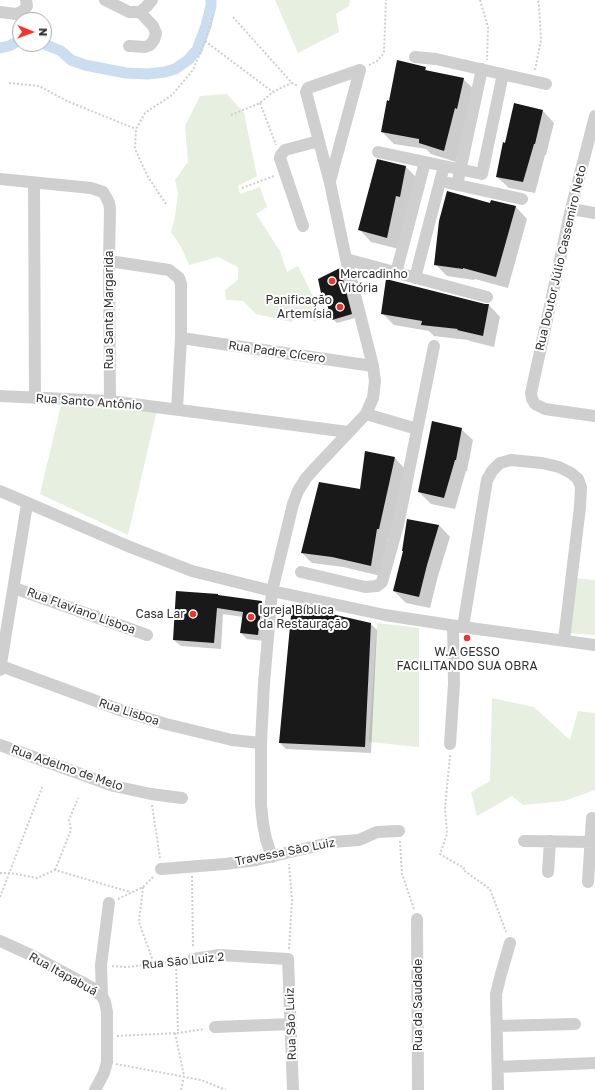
<!DOCTYPE html>
<meta charset="utf-8">
<style>
body{margin:0}
#map{position:relative;width:595px;height:1090px;overflow:hidden;background:#fff;font-family:"Golos Text",sans-serif}
canvas{display:block}
.north{position:absolute;left:12px;top:12px;width:40px;height:40px;box-sizing:border-box;background:#fff;border:1px solid #adadad;border-radius:50%;rotate:91deg;font-size:11px;font-weight:700;line-height:16px;text-align:center;color:#323232}
.north::after{content:'';display:block;margin:auto;width:14px;height:18px;background:#f3332a;clip-path:polygon(50% 0,100% 100%,50% 72%,0 100%)}
</style>
<div id="map">
<canvas width="595" height="1090"></canvas>
<div class="north">N</div>
</div>
<script>
const c = document.querySelector('canvas').getContext('2d');
c.lineJoin = 'round';
function fillPath(path, color) { c.fillStyle = color; c.fill(path, 'evenodd'); }
const poly = rows => new Path2D(rows.map(r => 'M' + r).join(''));
function trace(path, color, width, dash) { c.strokeStyle = color; c.lineWidth = width; c.lineCap = dash ? 'butt' : 'round'; c.setLineDash(dash || []); c.stroke(path); }
function write(font, color, halo, rows, align = 'center') {
  c.font = font + ' "Golos Text",sans-serif'; c.lineWidth = 4; c.setLineDash([]); c.textBaseline = 'middle'; c.strokeStyle = halo; c.fillStyle = color; for (const [text, x, y, turn = 0] of rows) {
    c.save(); c.translate(x, y); c.rotate((+turn || 0) * Math.PI / 180); c.textAlign = isNaN(turn) ? turn : align; if (halo) c.strokeText(text, 0, 0); c.fillText(text, 0, 0); c.restore();
  }
}
fillPath(poly([
 [275,0,350,0,349,6,336,14,339,32,298,53],
 [227,94,244,113,257,176,238,186,240,194,260,187,267,207,256,214,280,251,287,272,298,266,322,314,315,322,302,313,291,322,256,314,243,301,226,300,225,290,238,280,238,267,218,257,189,265,181,247,171,232,175,217,178,192,175,180,188,162,185,126,200,96],
 [62,401,157,410,128,535,40,494],
 [573,578,595,580,595,635,568,633],
 [377,623,419,628,419,747,369,742],
 [492,698,534,707,570,740,578,711,595,713,595,790,564,801,523,805,512,796,477,816,471,792,490,781]
]), '#e6efe0');
fillPath(poly([
 [425,68,429,72,463,79,475,90,456,162,431,154,426,149,394,144,382,132,390,102],
 [543,111,554,123,546,155,545,155,535,193,509,188,497,177],
 [405,166,417,178,399,249,371,242,360,230],
 [492,201,516,207,527,219,508,288,475,279,474,280,447,276,435,264,491,204],
 [340,269,344,273,355,318,337,323,333,319,325,296,321,292],
 [489,305,500,317,494,347,470,341,468,340,434,336,429,331,394,325,382,313],
 [461,429,473,440,467,471,466,471,455,509,431,504,419,492],
 [366,452,395,458,405,469,390,539,388,538,381,576,343,567,312,563,302,553,361,490],
 [439,525,450,537,438,576,430,608,406,603,394,591],
 [219,596,262,602,268,608,264,641,247,639,241,633,243,617,223,614,221,649,181,646,174,640],
 [371,624,377,630,371,753,286,749,280,743]
]), '#0003');
trace(poly([
 [44,44,61,51,71,60,85,65,126,73,148,74,165,72,175,69,188,60,197,50,206,26,211,6,211,0],
 [0,48,9,46,20,40]
]), '#cbddf0', 11);
fillPath(poly([
 [397,60,426,67,425,70,464,78,457,109,455,108,444,151,419,143,419,139,381,132,387,100,389,101],
 [514,103,543,110,535,144,534,144,523,182,496,177,503,142,505,143],
 [377,159,406,166,400,197,396,196,387,238,358,230],
 [447,191,490,203,491,200,516,206,496,277,463,268,463,269,434,265,439,221],
 [340,268,352,314,332,320,323,292,321,293,318,279],
 [386,279,485,304,489,304,483,336,457,330,458,329,421,325,422,321,381,314],
 [432,421,462,428,456,460,455,460,444,498,418,492],
 [365,451,395,457,379,529,377,529,371,566,332,557,301,553,319,482,360,489],
 [407,519,439,525,427,565,419,597,393,591,403,551,402,551],
 [176,591,218,594,218,595,262,601,258,635,240,633,243,612,217,608,214,643,173,640],
 [292,605,371,623,365,747,279,743]
]), '#191919');
trace(poly([
 [480,0,488,27,487,60],
 [233,17,292,83,298,86],
 [205,41,273,92],
 [369,65,377,61,384,53,386,0],
 [535,70,541,40,539,5,538,0],
 [9,83,39,86,67,101,136,129],
 [260,103,276,145],
 [231,115,260,103,273,92,291,83],
 [242,188,274,176],
 [166,204,148,177,135,149,136,129,145,113,172,95,193,70,205,41,213,15],
 [450,755,445,808,447,834,440,854,464,868,463,870,490,889,506,932],
 [152,805,160,858],
 [400,841,402,874,414,909],
 [55,870,71,830,69,820,78,798],
 [0,873,10,873,37,878,55,870,130,892],
 [192,876,193,948],
 [143,887,139,922,154,964],
 [0,897,43,785],
 [118,899,143,887,153,877],
 [289,949,292,901,289,864],
 [176,961,178,1033],
 [112,966,127,967,183,960],
 [175,1033,184,1076,181,1090],
 [117,1036,178,1033,205,1029],
 [116,1064,201,1080,226,1090]
]), '#cfcfcf', 2, [2, 2]);
trace(poly([
 [105,0,129,12,140,12,146,7,152,0],
 [0,12,16,14,21,12,25,9,27,6,26,0],
 [129,46,145,47,150,45,154,40,156,33,153,26,140,12],
 [415,57,436,59,546,84],
 [595,116,571,209,531,393,532,399,535,404,545,409,595,416],
 [378,152,482,174,503,74],
 [0,179,91,188,103,192,106,197,109,203,110,209,109,261,110,401],
 [330,181,360,70],
 [34,183,35,398],
 [449,183,522,199],
 [457,185,482,69],
 [571,209,595,213],
 [303,226,285,173,280,158,281,155,285,150,319,141],
 [346,259,487,297],
 [109,261,169,270,179,278,181,284,181,338,177,409],
 [396,273,425,162],
 [415,278,444,166],
 [181,338,373,366],
 [0,396,110,401,348,432],
 [366,414,417,429],
 [0,491,130,547,192,571,272,591,385,615,463,627,595,645],
 [301,572,365,587,377,586,382,582,398,525,434,346],
 [14,588,147,635],
 [463,627,487,480,492,471,500,463,511,460,542,463,559,467,571,473,578,479,581,487,580,507,564,640],
 [1,666,123,711,166,724,232,740,261,743],
 [0,670,27,504],
 [450,744,454,684,453,626],
 [0,745,114,786,151,794,182,798],
 [524,841,595,842],
 [272,857,266,839,263,824,261,805,261,743,264,683,272,591,293,504,298,491,306,478,315,468,366,414,373,398,375,381,373,366,346,259,330,183,306,92,308,88,360,70],
 [161,869,225,864,256,860,333,842,359,840,377,832,399,831],
 [548,872,550,841],
 [588,882,592,818],
 [417,919,418,1090],
 [0,941,31,955,91,987,102,996,105,1002,107,1012,107,1062,104,1073,95,1090],
 [193,959,220,955,288,959,293,1090],
 [102,996,101,965,109,903],
 [497,1026,575,1024],
 [215,1027,291,1024],
 [498,1067,595,1063],
 [498,1090,496,994,501,974,510,943]
]), '#cfcfcf', 12);
for (const [x, y, r, color] of [
 [332,281,4,"#f3332a"],
 [340,307,4,"#f3332a"],
 [193,614,4,"#f3332a"],
 [251,617,4,"#f3332a"],
 [467,638,4,"#f3332a"]
]) { const dot = new Path2D(); dot.arc(x, y, r, 0, 2 * Math.PI); c.fillStyle = color; c.fill(dot); trace(dot, '#fff', 1.5); }
write('12px', '#323232', '#fff', [
 ["Rua Doutor Júlio Cassemiro Neto",561,258,-77],
 ["Rua Santa Margarida",109,310,-90],
 ["Rua Padre Cícero",277,352,8],
 ["Rua Santo Antônio",89,402,4],
 ["Rua Flaviano Lisboa",81,611,20],
 ["Rua Lisboa",129,712,18],
 ["Rua Adelmo de Melo",67,768,19],
 ["Travessa São Luiz",285,852,-11],
 ["Rua São Luiz 2",183,961,-6],
 ["Rua Itapabuá",63,974,29],
 ["Rua da Saudade",418,1005,-90],
 ["Rua São Luiz",291,1024,-92]
]);
write('12px', '#323232', '#fff', [
 ["Mercadinho",340,274],
 ["Vitória",340,288],
 ["Panificação",332,300,"right"],
 ["Artemísia",332,314,"right"],
 ["Igreja Bíblica",259,610],
 ["da Restauração",259,624],
 ["Casa Lar",185,614,"right"],
 ["W.A GESSO",467,652,"center"],
 ["FACILITANDO SUA OBRA",467,666,"center"]
], 'left');
</script>
